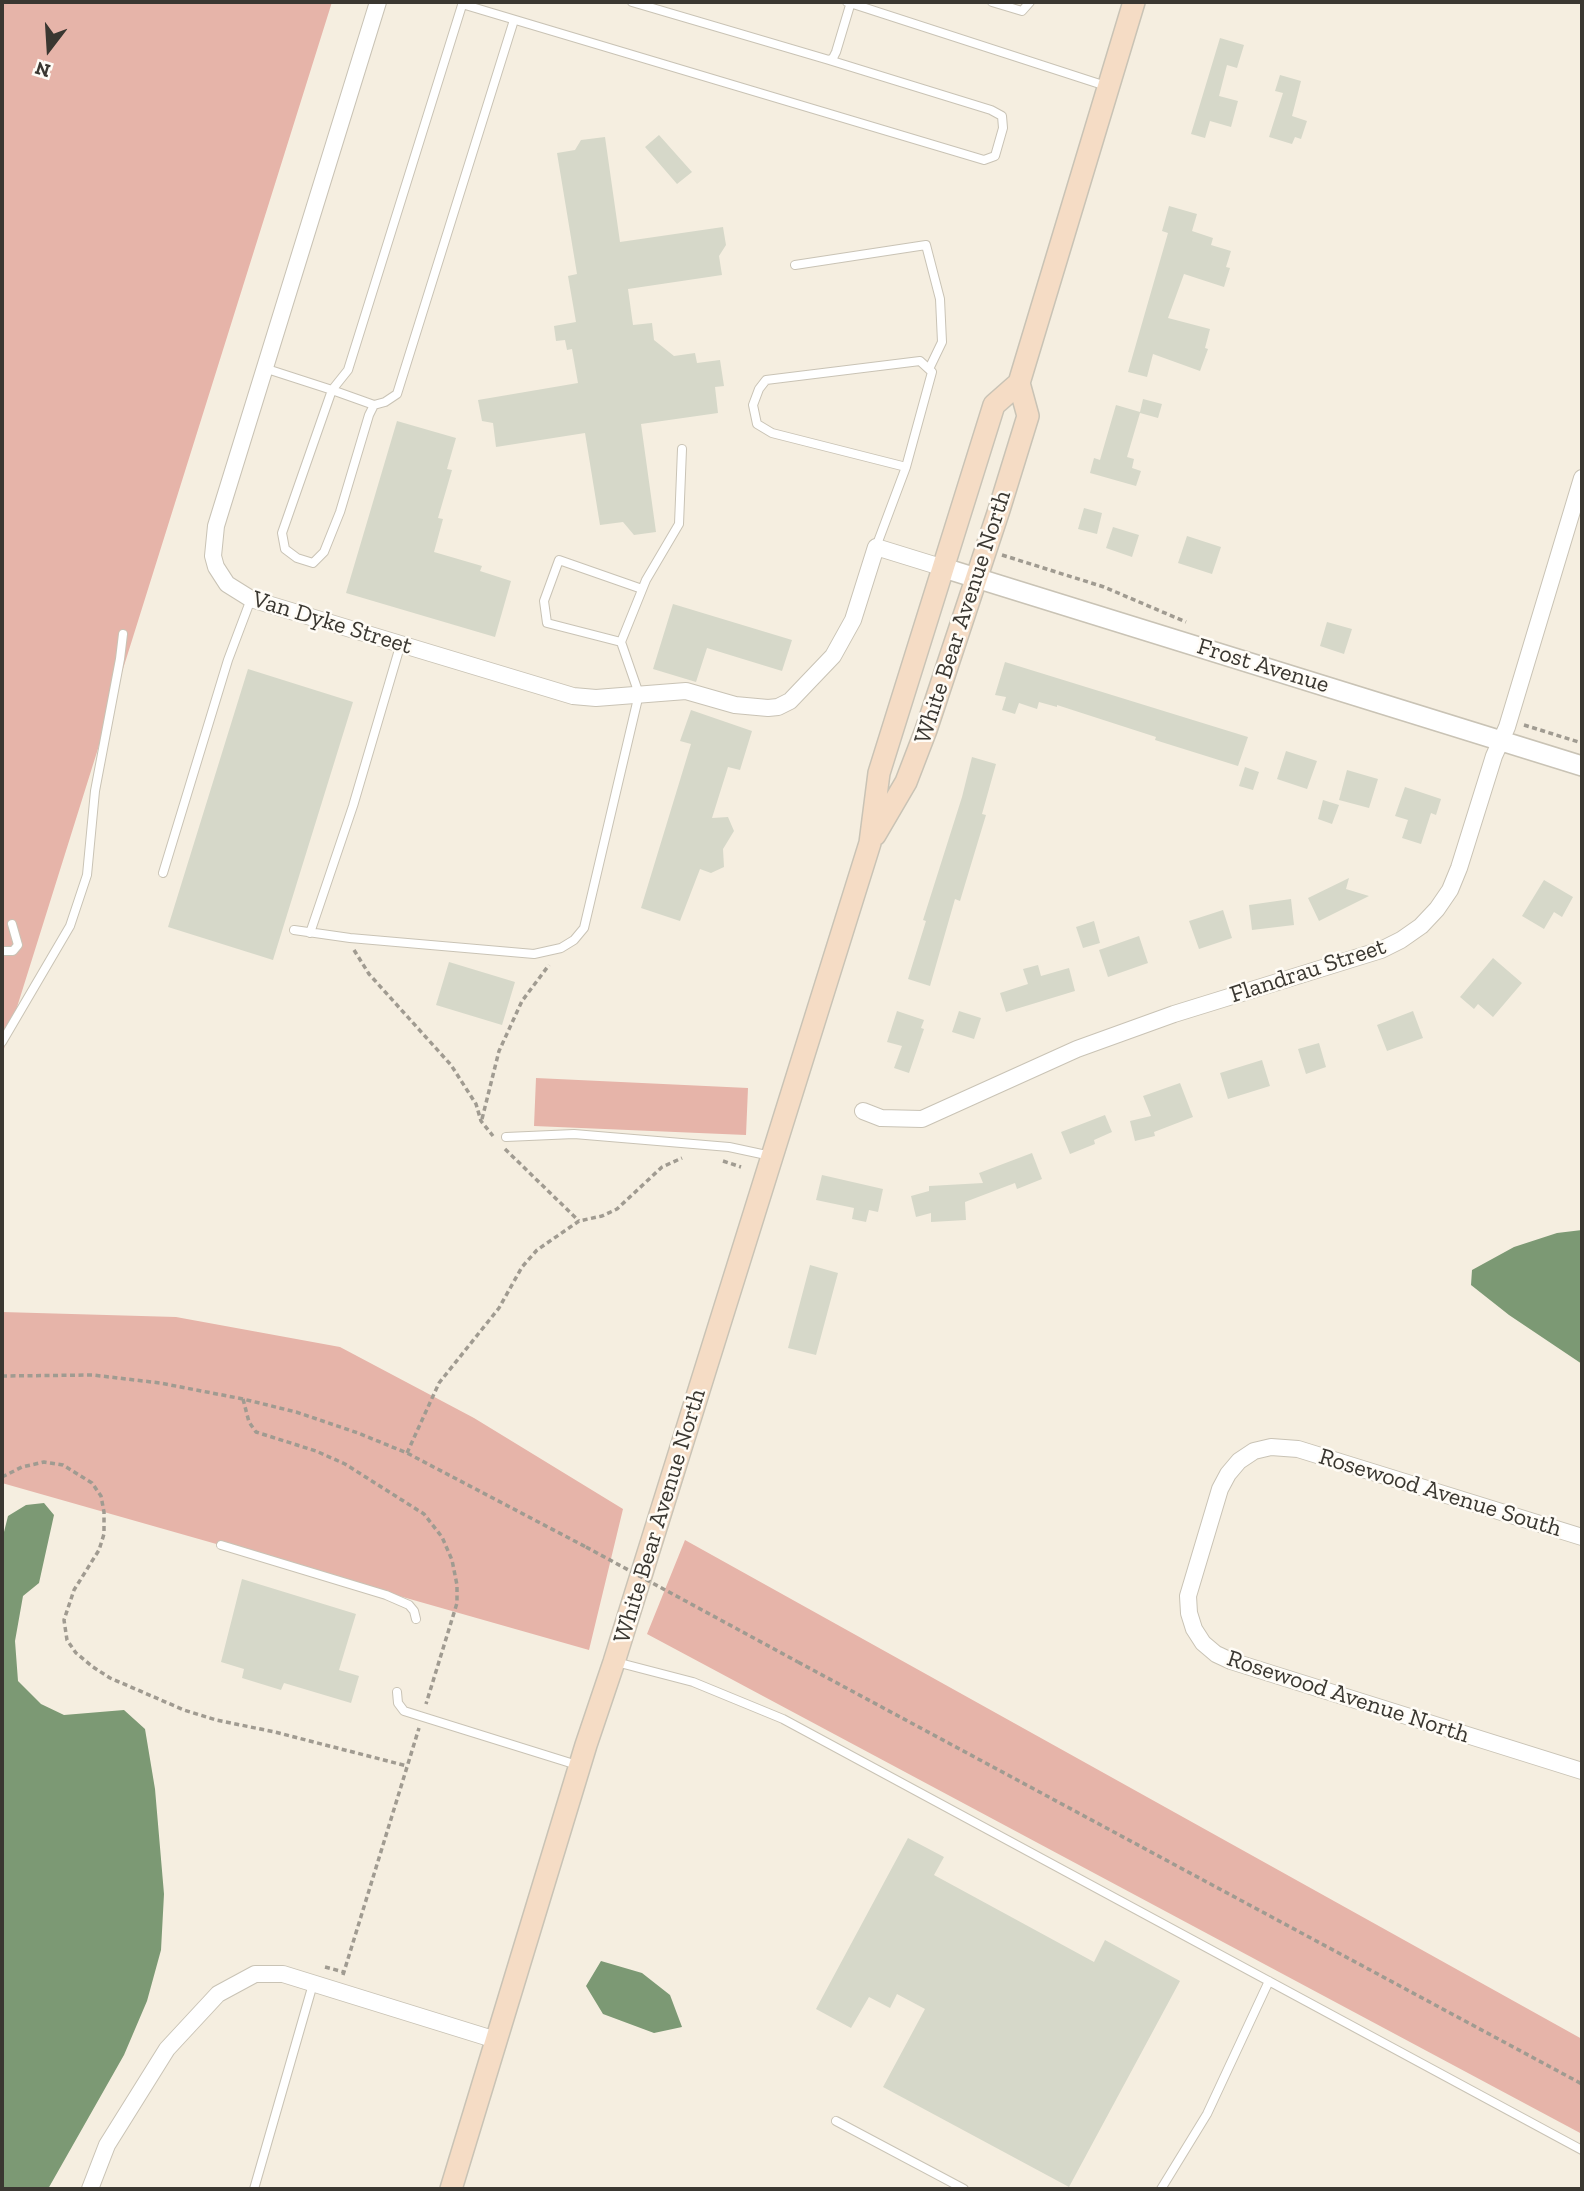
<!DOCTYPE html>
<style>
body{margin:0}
#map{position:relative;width:1584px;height:2191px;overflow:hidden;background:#f5eee0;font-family:"Zilla Slab",serif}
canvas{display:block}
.frame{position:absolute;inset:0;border:4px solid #3a3731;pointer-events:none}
.north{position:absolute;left:14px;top:14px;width:70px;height:70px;-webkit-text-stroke:5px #fffcf6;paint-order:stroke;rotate:197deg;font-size:19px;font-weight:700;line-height:28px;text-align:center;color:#3a3731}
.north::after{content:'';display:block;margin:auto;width:24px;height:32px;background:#3a3731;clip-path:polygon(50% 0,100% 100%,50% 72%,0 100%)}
</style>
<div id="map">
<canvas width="1584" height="2191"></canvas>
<div class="frame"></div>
<div class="north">N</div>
</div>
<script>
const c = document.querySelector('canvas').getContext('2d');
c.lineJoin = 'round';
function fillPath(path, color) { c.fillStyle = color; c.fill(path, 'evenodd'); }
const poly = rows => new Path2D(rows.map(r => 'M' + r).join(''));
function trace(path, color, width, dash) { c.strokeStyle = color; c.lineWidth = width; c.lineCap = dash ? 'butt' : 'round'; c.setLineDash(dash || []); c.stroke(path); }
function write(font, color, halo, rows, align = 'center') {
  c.font = font + ' "Zilla Slab",serif'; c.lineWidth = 5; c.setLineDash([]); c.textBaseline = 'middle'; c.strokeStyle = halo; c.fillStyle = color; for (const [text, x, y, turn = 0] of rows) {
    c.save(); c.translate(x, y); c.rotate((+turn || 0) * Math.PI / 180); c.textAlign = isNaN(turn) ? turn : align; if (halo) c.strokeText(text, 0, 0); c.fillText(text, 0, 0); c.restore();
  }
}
fillPath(poly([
 [2,2,332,2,2,1055],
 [536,1078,748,1088,746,1135,534,1126],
 [2,1312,176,1317,340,1347,474,1418,623,1509,589,1650,2,1483],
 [685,1540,1582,2039,1582,2134,647,1634]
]), '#e6b4a9');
fillPath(poly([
 [1582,1230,1582,1364,1509,1315,1471,1285,1472,1270,1514,1247,1557,1233],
 [44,1503,54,1515,39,1583,23,1596,15,1641,18,1681,41,1704,64,1715,124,1710,145,1729,155,1789,164,1894,161,1950,147,2001,124,2055,48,2189,2,2189,2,1540,8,1516,26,1505],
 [601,1961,642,1973,670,1995,682,2027,654,2033,603,2014,586,1986]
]), '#7c9974');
fillPath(poly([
 [1220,38,1244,45,1237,68,1227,65,1219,96,1238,101,1231,127,1210,121,1205,138,1191,134],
 [1280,75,1301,81,1292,116,1307,121,1301,139,1295,137,1292,144,1269,137,1283,93,1275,91],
 [659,135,692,172,677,184,645,147],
 [605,137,620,242,723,227,726,245,719,256,722,275,628,289,633,325,652,323,654,340,674,356,695,353,697,363,720,360,724,386,715,387,718,413,641,424,656,532,634,535,623,522,600,525,585,433,496,447,493,423,482,421,478,400,578,383,572,349,567,350,565,340,556,341,554,326,576,322,568,276,577,274,557,153,575,150,581,140],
 [1169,206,1197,214,1192,231,1213,238,1211,245,1231,251,1226,267,1230,268,1224,287,1184,274,1168,318,1210,329,1205,348,1208,349,1200,371,1153,354,1147,377,1128,372,1168,233,1162,231],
 [1143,399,1162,404,1158,418,1140,413,1127,457,1134,459,1132,468,1141,471,1136,486,1090,473,1094,458,1100,460,1116,405,1140,412],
 [397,421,456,438,447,469,452,470,438,518,443,519,434,552,482,566,480,571,511,581,495,637,346,593],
 [1084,508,1102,513,1097,534,1078,529],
 [1113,527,1139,535,1132,557,1106,548],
 [1187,536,1221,547,1212,574,1178,563],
 [673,604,792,640,782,671,707,648,696,682,653,669],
 [1327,622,1352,629,1344,654,1320,646],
 [1005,662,1248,737,1238,766,1155,740,1156,737,1057,705,1057,707,1039,702,1037,709,1019,703,1015,714,1002,710,1006,697,995,695],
 [248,669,353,702,273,960,168,927],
 [691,710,752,731,740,770,728,767,712,818,728,817,734,831,723,849,724,867,711,873,700,869,680,921,641,908,691,744,680,741],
 [1286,751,1317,761,1307,789,1277,779],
 [972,757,996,764,982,814,986,815,960,901,955,899,930,986,908,979,926,921,923,920,962,797],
 [1245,767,1259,772,1253,790,1239,786],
 [1347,770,1378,779,1369,808,1339,800],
 [1405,787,1441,799,1436,815,1431,813,1421,844,1402,838,1408,820,1395,816],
 [1323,800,1339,805,1332,824,1318,819],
 [1349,878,1346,889,1369,896,1319,921,1308,898],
 [1544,880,1573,897,1562,917,1554,912,1544,929,1522,916],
 [1291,899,1294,925,1252,930,1249,905],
 [1223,910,1232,938,1199,949,1189,921],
 [1094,921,1100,943,1083,948,1076,927],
 [1139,936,1148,963,1108,977,1099,950],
 [1493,958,1522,983,1493,1017,1478,1004,1474,1009,1460,997],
 [449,962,515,982,502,1025,436,1005],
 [1038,965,1041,976,1069,968,1075,991,1006,1012,1000,993,1028,984,1023,969],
 [897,1011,924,1020,921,1028,924,1029,909,1073,894,1068,902,1046,887,1042],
 [959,1011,981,1018,974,1039,952,1032],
 [1413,1011,1423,1038,1387,1051,1377,1025],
 [1319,1043,1326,1067,1306,1074,1298,1049],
 [1262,1060,1270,1086,1228,1099,1220,1073],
 [1180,1083,1193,1117,1154,1132,1155,1136,1135,1141,1130,1121,1151,1116,1143,1096],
 [1105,1115,1112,1132,1094,1140,1095,1144,1070,1154,1061,1132],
 [1032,1153,1042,1179,1017,1189,1015,1183,965,1202,966,1220,931,1222,931,1213,916,1217,911,1196,929,1191,929,1186,983,1183,979,1173],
 [822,1175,883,1189,878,1212,869,1210,866,1222,852,1219,854,1208,816,1200],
 [810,1265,838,1273,816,1355,788,1348],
 [242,1579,356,1614,339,1670,359,1676,351,1703,284,1683,281,1690,242,1678,244,1669,221,1662],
 [908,1838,944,1857,934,1875,1094,1962,1105,1940,1180,1981,1069,2187,883,2087,925,2009,897,1994,890,2008,869,1997,851,2028,816,2009]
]), '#d6d8c9');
const service = poly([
 [632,2,829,60,833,58,836,52,851,2],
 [847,2,1106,86],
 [992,2,1022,11,1030,2],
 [462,4,984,160,995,156,1003,128,1002,116,991,110,829,60],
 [795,265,926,245,940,299,942,342,929,369],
 [264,368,332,390,348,370,463,2],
 [374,405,332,390,282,533,285,549,297,558,313,563,324,552,340,512,369,415,374,405,385,402,397,394,514,20],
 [876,547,906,467,932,372,920,361,766,380,759,389,753,405,757,424,772,433,906,467],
 [621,642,547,623,544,601,559,560,642,589],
 [163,873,228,660,251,599],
 [294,930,350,938,534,954,561,948,574,940,584,928,639,694,621,642,646,580,679,524,682,449],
 [310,933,353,806,401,643],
 [2,951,13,951,18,945,12,924],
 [2,1042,70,926,87,875,95,791,120,659,123,634],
 [506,1137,574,1134,729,1147,771,1156],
 [221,1545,386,1595,409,1605,414,1611,416,1619],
 [616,1662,693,1682,783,1719,1582,2150],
 [397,1692,398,1703,404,1711,577,1765],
 [836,2121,964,2189],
 [254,2189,313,1984],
 [1161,2189,1207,2114,1269,1981]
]);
const minor = poly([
 [378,2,216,526,213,556,216,567,227,584,251,599,573,696,596,698,686,691,735,705,768,708,778,707,790,701,833,656,853,620,876,547,944,568],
 [863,1111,881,1118,922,1119,1077,1049,1174,1014,1381,950,1401,940,1421,926,1437,909,1450,890,1459,868,1494,756,1507,727,1582,478],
 [1582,1537,1298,1449,1271,1447,1254,1451,1239,1461,1228,1474,1220,1489,1188,1596,1189,1613,1194,1629,1203,1643,1216,1654,1231,1661,1582,1771],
 [90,2189,107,2145,167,2049,218,1994,255,1974,283,1974,496,2040]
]);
const tertiary = poly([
 [944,568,1582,766]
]);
const secondary = poly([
 [875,835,906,782,926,730,999,510,1028,416,1019,383,1134,2],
 [451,2189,586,1745,614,1662,870,843,879,773,994,405,1019,383]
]);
trace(service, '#c9c3b5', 10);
trace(minor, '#c9c3b5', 18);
trace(tertiary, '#c9c3b5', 22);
trace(secondary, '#c9c3b5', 24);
trace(poly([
 [1002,555,1104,587,1186,622],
 [1524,725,1582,743],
 [354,950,369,974,451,1065,476,1104,481,1121,493,1136],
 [482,1119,499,1051,522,1001,549,965],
 [505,1149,579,1221],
 [723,1161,741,1167],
 [2,1376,93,1375,160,1383,243,1399,296,1412,358,1433,407,1453,586,1547],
 [243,1399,249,1422,256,1432,316,1451,345,1464,424,1514,442,1537,452,1560,457,1585,457,1603,426,1704],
 [407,1453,439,1383,499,1308,522,1267,537,1250,579,1221,602,1216,617,1209,662,1167,682,1158],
 [2,1477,22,1467,44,1462,63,1465,92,1483,101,1496,104,1512,104,1534,99,1550,74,1590,64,1620,67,1640,76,1653,93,1667,110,1678,184,1710,216,1720,275,1732,407,1766],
 [798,1662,1582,2084],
 [325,1967,344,1972],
 [343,1975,419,1728]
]), '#a09b91', 3.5, [5, 3.5]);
trace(service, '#fff', 8);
trace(minor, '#fff', 16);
trace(tertiary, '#fff', 19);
trace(secondary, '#f5dcc5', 21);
trace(poly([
 [586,1547,798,1662]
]), '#a09b91', 3.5, [5, 3.5]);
write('24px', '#3a3731', '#fffcf6', [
 ["White Bear Avenue North",963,617,-72],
 ["Van Dyke Street",332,623,17],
 ["Frost Avenue",1263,666,17],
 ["Flandrau Street",1308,971,-18],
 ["Rosewood Avenue South",1440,1493,17],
 ["White Bear Avenue North",660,1516,-73],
 ["Rosewood Avenue North",1348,1697,18]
]);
</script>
